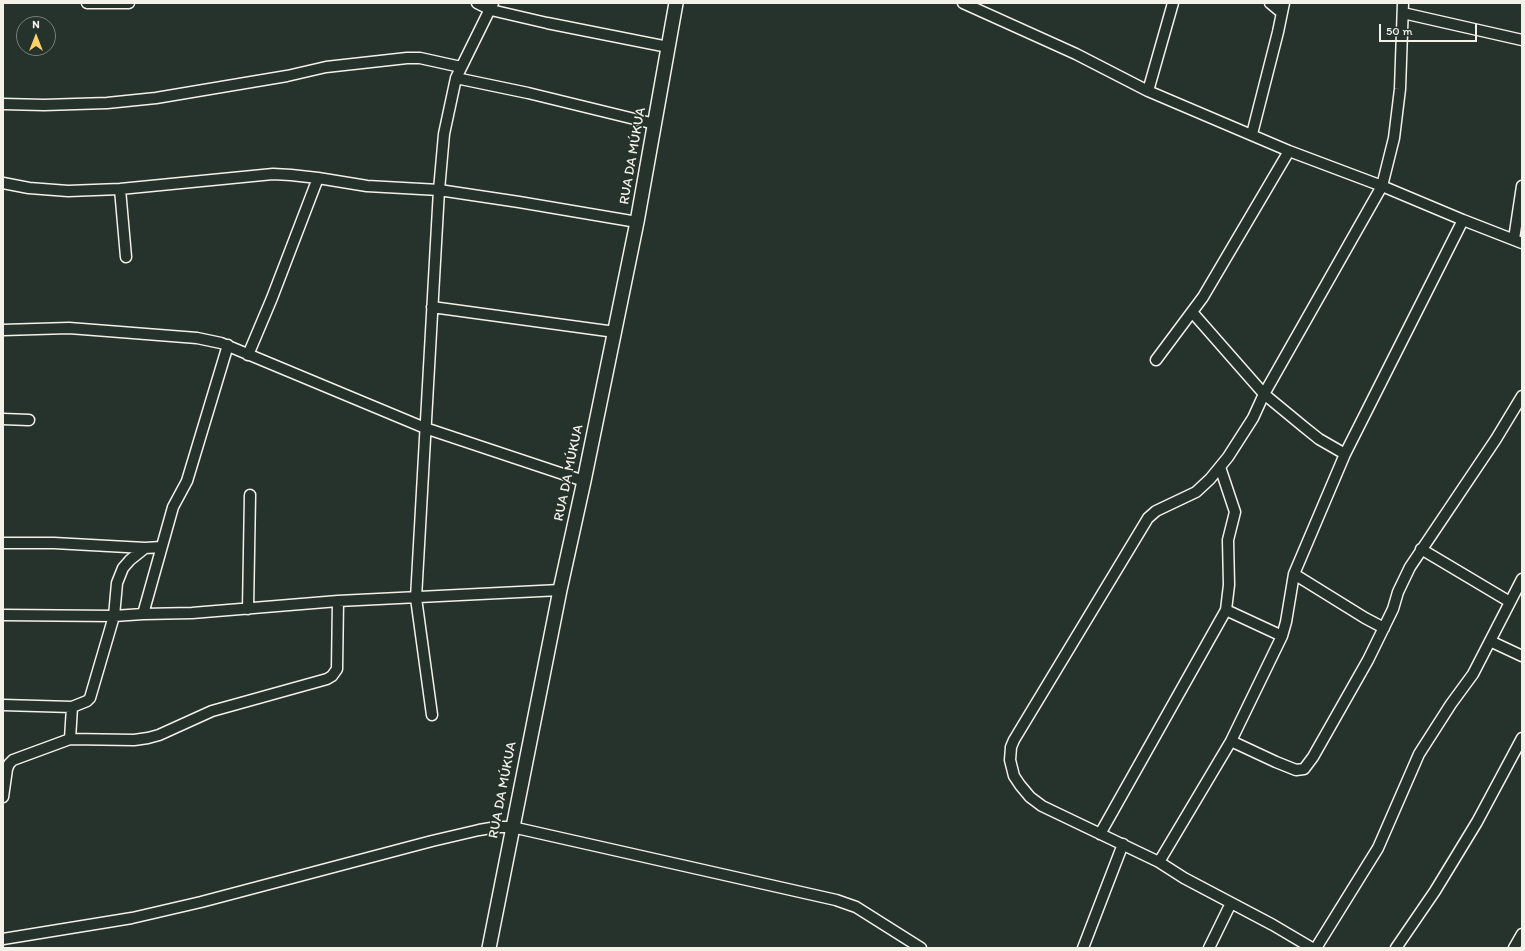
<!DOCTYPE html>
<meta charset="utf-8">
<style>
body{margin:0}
#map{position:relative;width:1525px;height:951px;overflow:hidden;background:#26332d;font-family:Itim,sans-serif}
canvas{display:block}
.frame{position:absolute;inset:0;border:4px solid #f4f1e8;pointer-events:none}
.north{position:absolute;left:16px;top:16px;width:40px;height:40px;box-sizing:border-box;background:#26332d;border:1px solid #787f78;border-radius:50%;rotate:0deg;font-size:11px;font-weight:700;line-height:16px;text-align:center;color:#f4f1e8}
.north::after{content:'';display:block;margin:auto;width:14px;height:18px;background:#ffd166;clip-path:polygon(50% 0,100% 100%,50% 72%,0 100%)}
.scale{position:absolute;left:1379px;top:24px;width:98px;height:18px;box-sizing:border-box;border:2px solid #f4f1e8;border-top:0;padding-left:5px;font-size:12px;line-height:14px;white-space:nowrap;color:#f4f1e8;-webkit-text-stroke:3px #26332d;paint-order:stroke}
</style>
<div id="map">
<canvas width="1525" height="951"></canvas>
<div class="frame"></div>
<div class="north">N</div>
<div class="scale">50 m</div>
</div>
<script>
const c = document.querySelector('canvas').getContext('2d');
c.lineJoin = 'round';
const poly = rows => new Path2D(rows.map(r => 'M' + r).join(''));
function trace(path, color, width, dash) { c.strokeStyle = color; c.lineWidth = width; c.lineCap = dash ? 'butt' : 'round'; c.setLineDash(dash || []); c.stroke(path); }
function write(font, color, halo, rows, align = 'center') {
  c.font = font + ' Itim,sans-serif'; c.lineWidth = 3; c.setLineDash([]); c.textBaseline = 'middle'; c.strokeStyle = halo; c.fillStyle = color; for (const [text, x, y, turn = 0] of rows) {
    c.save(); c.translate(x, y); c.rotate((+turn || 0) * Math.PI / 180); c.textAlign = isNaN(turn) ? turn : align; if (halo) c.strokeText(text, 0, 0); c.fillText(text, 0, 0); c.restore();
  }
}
const minor = poly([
 [87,3,129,3],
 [477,3,491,10,547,23,668,47],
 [963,3,1076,54,1148,91,1289,151,1382,186,1463,220,1522,243],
 [1270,3,1282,13],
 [1403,13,1522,40],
 [456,78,528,93,655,124],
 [1148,91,1173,3],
 [3,104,44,105,107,103,156,98,287,76,326,67,407,58,420,58,461,67],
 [1252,134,1278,32,1284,3],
 [3,183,29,188,68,191,120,189,273,174,291,175,318,178,367,186,439,190,519,202,637,222],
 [120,189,126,257],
 [1514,239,1522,186],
 [432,307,615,332],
 [1192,312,1264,394,1304,427,1319,439,1345,454],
 [3,330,69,328,197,338,221,343,425,428,584,481],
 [248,355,272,298,318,178],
 [1156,360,1203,297,1289,151],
 [3,419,29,420],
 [3,543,54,543,145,548,161,547],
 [1421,549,1510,602],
 [1294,574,1365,618,1384,628],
 [248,609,250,495],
 [1226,610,1282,636],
 [143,614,173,507,187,481,228,345],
 [3,615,114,616,143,614,192,613,338,601,560,590],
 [1490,641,1522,656],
 [3,705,72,707,87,701,90,698,114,616,117,583,123,568,130,560,145,548],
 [432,715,416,598,439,190,444,134,456,78,493,3],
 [70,739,134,740,148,738,159,735,212,711,327,679,332,676,337,669,338,601],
 [1231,741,1276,762,1296,770,1304,769,1313,757,1368,660,1393,609,1398,592,1410,567,1496,439,1522,396],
 [3,797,7,769,9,764,13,760,70,739,72,707],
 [1100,834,1226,610,1229,585,1228,540,1235,512,1220,467],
 [1159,862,1231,741,1282,636,1286,622,1294,574,1345,454,1463,220],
 [3,939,132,918,201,902,432,841,479,830,497,827,512,827,836,900,856,907,921,948],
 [1083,948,1123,844],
 [1209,948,1231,903],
 [1312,948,1273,925,1184,878,1159,862,1042,806,1030,797,1020,785,1014,776,1010,760,1011,747,1014,740,1148,518,1156,511,1196,492,1210,479,1228,457,1253,418,1264,394,1382,186,1394,138,1400,89,1403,3],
 [1316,948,1378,848,1419,754,1451,704,1473,674,1522,579],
 [1396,948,1435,891,1477,822,1522,738],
 [1514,948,1522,934]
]);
const tertiary = poly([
 [489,948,560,590,584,481,637,222,676,3]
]);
trace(minor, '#f4f1e8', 13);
trace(tertiary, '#f4f1e8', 16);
trace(minor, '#26332d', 10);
trace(tertiary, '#26332d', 13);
write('14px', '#f4f1e8', '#26332d', [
 ["RUA DA MÚKUA",633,156,-80],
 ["RUA DA MÚKUA",569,473,-78],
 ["RUA DA MÚKUA",503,790,-79]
]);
</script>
